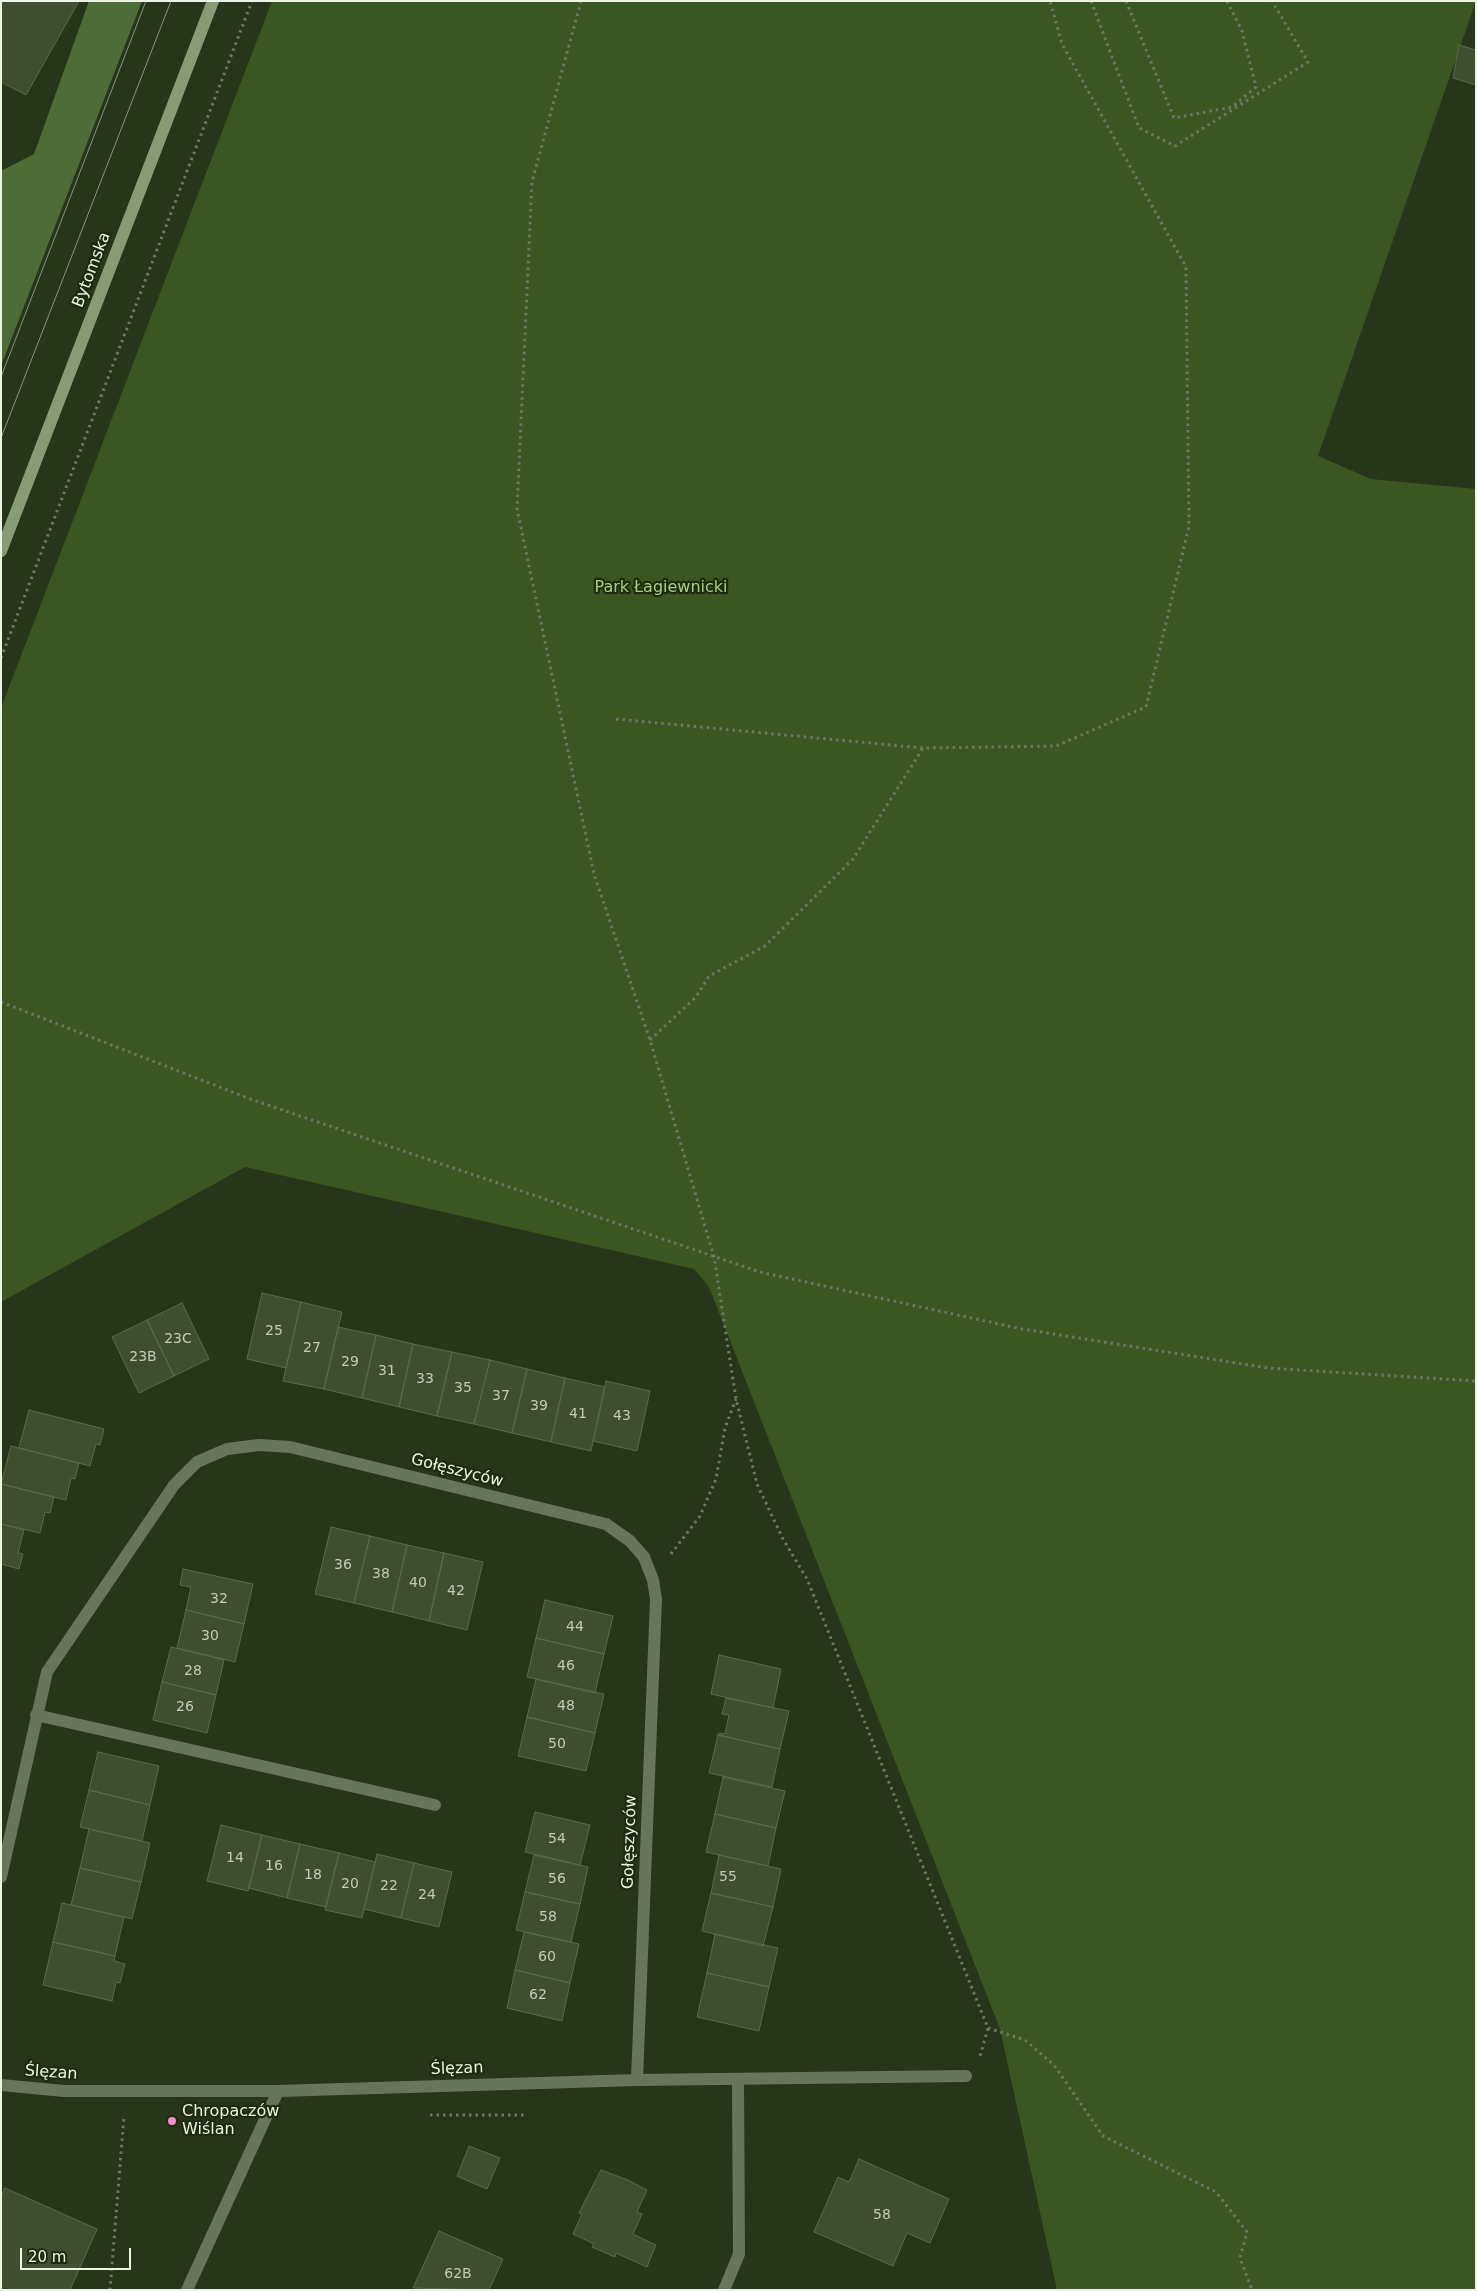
<!DOCTYPE html>
<meta charset="utf-8">
<style>
body{margin:0}
#map{position:relative;width:1477px;height:2291px;overflow:hidden;background:#27351a;font-family:"DejaVu Sans",sans-serif}
canvas{display:block}
.frame{position:absolute;inset:0;border:2px solid #ecf5e4;pointer-events:none}
.scale{position:absolute;left:20px;top:2248px;width:111px;height:22px;box-sizing:border-box;border:2px solid #ecf5e4;border-top:0;padding-left:6px;font-size:15px;line-height:18px;white-space:nowrap;color:#ecf5e4;-webkit-text-stroke:4px #1d2b10;paint-order:stroke}
</style>
<div id="map">
<canvas width="1477" height="2291"></canvas>
<div class="frame"></div>
<div class="scale">20 m</div>
</div>
<script>
const c = document.querySelector('canvas').getContext('2d');
c.lineJoin = 'round';
function fillPath(path, color) { c.fillStyle = color; c.fill(path, 'evenodd'); }
const poly = rows => new Path2D(rows.map(r => 'M' + r).join(''));
function trace(path, color, width, dash) { c.strokeStyle = color; c.lineWidth = width; c.lineCap = dash ? 'butt' : 'round'; c.setLineDash(dash || []); c.stroke(path); }
function write(font, color, halo, rows, align = 'center') {
  c.font = font + ' "DejaVu Sans",sans-serif'; c.lineWidth = 4.5; c.setLineDash([]); c.textBaseline = 'middle'; c.strokeStyle = halo; c.fillStyle = color; for (const [text, x, y, turn = 0] of rows) {
    c.save(); c.translate(x, y); c.rotate((+turn || 0) * Math.PI / 180); c.textAlign = isNaN(turn) ? turn : align; if (halo) c.strokeText(text, 0, 0); c.fillText(text, 0, 0); c.restore();
  }
}
fillPath(poly([
 [272,1,1476,1,1318,456,1371,479,1476,489,1476,2290,1057,2290,1000,2029,709,1287,694,1269,245,1167,1,1302,1,708]
]), '#3c5621');
fillPath(poly([
 [89,1,142,1,1,366,1,171,34,154]
]), '#506c36');
const building = poly([
 [3,1,79,1,26,95,1,82,1,5,3,1],
 [1459,45,1476,50,1476,85,1453,78,1459,45],
 [262,1293,301,1302,286,1368,247,1359,262,1293],
 [301,1302,342,1312,324,1389,283,1381,301,1302],
 [182,1303,209,1359,174,1376,147,1320,182,1303],
 [147,1320,174,1376,139,1393,112,1337,147,1320],
 [338,1327,376,1335,362,1398,324,1389,338,1327],
 [376,1335,413,1344,399,1407,362,1398,376,1335],
 [413,1344,452,1352,437,1416,399,1407,413,1344],
 [452,1352,490,1360,474,1424,437,1416,452,1352],
 [490,1360,527,1369,512,1433,474,1424,490,1360],
 [527,1369,565,1378,551,1442,512,1433,527,1369],
 [565,1378,605,1387,591,1451,551,1442,565,1378],
 [606,1381,650,1391,637,1451,593,1441,606,1381],
 [29,1410,104,1429,100,1445,96,1444,90,1466,19,1448,29,1410],
 [11,1446,79,1463,75,1479,71,1478,66,1500,1,1484,11,1446],
 [1,1484,54,1497,50,1513,45,1512,40,1533,1,1524,1,1484],
 [1,1524,24,1530,18,1553,23,1554,19,1569,1,1564,1,1524],
 [331,1527,370,1536,354,1603,315,1594,331,1527],
 [370,1536,407,1545,392,1612,354,1603,370,1536],
 [407,1545,444,1553,429,1621,392,1612,407,1545],
 [444,1553,483,1562,467,1630,429,1621,444,1553],
 [183,1569,253,1584,244,1624,186,1610,191,1587,180,1585,183,1569],
 [545,1600,613,1616,604,1654,536,1638,545,1600],
 [186,1610,244,1624,235,1662,177,1648,186,1610],
 [536,1638,604,1654,595,1693,527,1677,536,1638],
 [171,1647,224,1660,216,1695,162,1682,171,1647],
 [719,1655,781,1669,773,1708,711,1694,719,1655],
 [536,1679,604,1694,595,1733,527,1717,536,1679],
 [162,1682,216,1695,207,1733,153,1720,162,1682],
 [726,1698,789,1711,780,1749,718,1735,719,1733,725,1734,729,1715,722,1714,726,1698],
 [527,1717,595,1733,586,1771,518,1756,527,1717],
 [718,1735,780,1749,772,1787,709,1773,718,1735],
 [98,1752,159,1766,150,1805,89,1790,98,1752],
 [723,1777,785,1791,776,1828,715,1814,723,1777],
 [89,1790,150,1805,142,1841,80,1827,89,1790],
 [535,1812,590,1825,580,1865,525,1852,535,1812],
 [715,1814,776,1828,768,1866,706,1852,715,1814],
 [221,1825,262,1835,248,1891,207,1881,221,1825],
 [89,1829,150,1843,141,1882,80,1868,89,1829],
 [262,1835,300,1844,287,1898,249,1888,262,1835],
 [300,1844,339,1853,326,1907,287,1898,300,1844],
 [339,1853,375,1862,362,1918,325,1910,339,1853],
 [377,1854,414,1863,401,1918,364,1909,377,1854],
 [534,1855,588,1867,580,1904,525,1892,534,1855],
 [719,1855,781,1869,773,1907,711,1893,719,1855],
 [414,1863,452,1872,439,1927,401,1918,414,1863],
 [80,1868,141,1882,132,1919,71,1905,80,1868],
 [525,1892,580,1904,571,1942,516,1930,525,1892],
 [711,1893,773,1907,763,1946,702,1931,711,1893],
 [62,1903,124,1917,115,1956,53,1942,62,1903],
 [524,1932,579,1944,570,1983,515,1970,524,1932],
 [715,1934,778,1948,769,1987,707,1973,715,1934],
 [53,1942,115,1956,114,1961,125,1964,120,1983,116,1982,112,2001,43,1985,53,1942],
 [515,1970,570,1983,562,2021,507,2008,515,1970],
 [707,1973,769,1987,759,2031,697,2017,707,1973],
 [469,2146,500,2158,487,2189,457,2176,469,2146],
 [859,2159,949,2199,930,2243,907,2233,893,2266,814,2232,838,2177,849,2182,859,2159],
 [601,2170,628,2180,647,2190,637,2212,642,2214,633,2234,656,2245,647,2267,616,2253,615,2257,592,2247,594,2244,573,2234,582,2214,579,2213,601,2170],
 [5,2188,97,2229,70,2290,1,2290,1,2197,5,2188],
 [439,2231,503,2259,489,2290,413,2288,439,2231]
]);
fillPath(building, '#3f4e31');
trace(building, '#5a6b4d', 1);
trace(poly([
 [581,1,532,182,517,509,594,874,650,1040,714,1257,736,1399,757,1484,783,1539,807,1579,988,2028,980,2056],
 [1091,1,1139,128,1175,146,1308,62,1272,1],
 [1126,1,1174,118,1232,107,1256,87,1242,31,1227,1],
 [1,658,252,1],
 [616,719,923,748,1056,746,1146,707,1189,526,1186,267,1062,44,1050,1],
 [1,1002,253,1100,760,1272,1022,1329,1268,1368,1476,1381],
 [650,1040,696,997,709,976,765,946,853,859,923,748],
 [671,1554,700,1516,716,1479,725,1428,736,1399],
 [988,2028,1025,2040,1054,2065,1103,2136,1216,2192,1247,2232,1240,2258,1252,2290],
 [430,2115,527,2115],
 [110,2290,124,2116]
]), '#6c7861', 3, [2.5, 4]);
trace(poly([
 [36,1715,435,1805],
 [637,2080,966,2076]
]), '#68755d', 12);
trace(poly([
 [1,1877,47,1672,174,1485,197,1462,227,1449,259,1445,290,1447,606,1524,630,1541,644,1557,653,1580,656,1599,637,2080,278,2091,64,2091,1,2085],
 [187,2290,278,2091],
 [724,2290,739,2254,738,2080]
]), '#68755d', 12);
trace(poly([
 [1,551,213,1]
]), '#879b76', 12);
trace(poly([
 [1,377,146,1],
 [1,438,171,1]
]), '#89947e', 1);
for (const [x, y, r, color] of [
 [172,2121,5,"#f591d2"]
]) { const dot = new Path2D(); dot.arc(x, y, r, 0, 2 * Math.PI); c.fillStyle = color; c.fill(dot); trace(dot, '#1d2b10', 2); }
write('14px', '#c1cbb7', null, [
 ["25",274,1331],
 ["23C",178,1339],
 ["27",312,1348],
 ["23B",143,1357],
 ["29",350,1362],
 ["31",387,1371],
 ["33",425,1379],
 ["35",463,1388],
 ["37",501,1396],
 ["39",539,1406],
 ["41",578,1414],
 ["43",622,1416],
 ["36",343,1565],
 ["38",381,1574],
 ["40",418,1583],
 ["42",456,1591],
 ["32",219,1599],
 ["44",575,1627],
 ["30",210,1636],
 ["46",566,1666],
 ["28",193,1671],
 ["48",566,1706],
 ["26",185,1707],
 ["50",557,1744],
 ["54",557,1839],
 ["14",235,1858],
 ["16",274,1866],
 ["18",313,1875],
 ["55",728,1877],
 ["56",557,1879],
 ["20",350,1884],
 ["22",389,1886],
 ["24",427,1895],
 ["58",548,1917],
 ["60",547,1957],
 ["62",538,1995],
 ["58",882,2215],
 ["62B",458,2274]
]);
write('16px', '#ecf5e4', '#1d2b10', [
 ["Bytomska",92,270,-69],
 ["Gołęszyców",457,1471,14],
 ["Gołęszyców",630,1842,-88],
 ["Ślęzan",457,2069,-2],
 ["Ślęzan",51,2073,4]
]);
write('16px', '#a5d07f', '#1d2b10', [
 ["Park Łagiewnicki",661,588]
]);
write('16px', '#ecf5e4', '#1d2b10', [
 ["Chropaczów",182,2112],
 ["Wiślan",182,2130]
], 'left');
</script>
